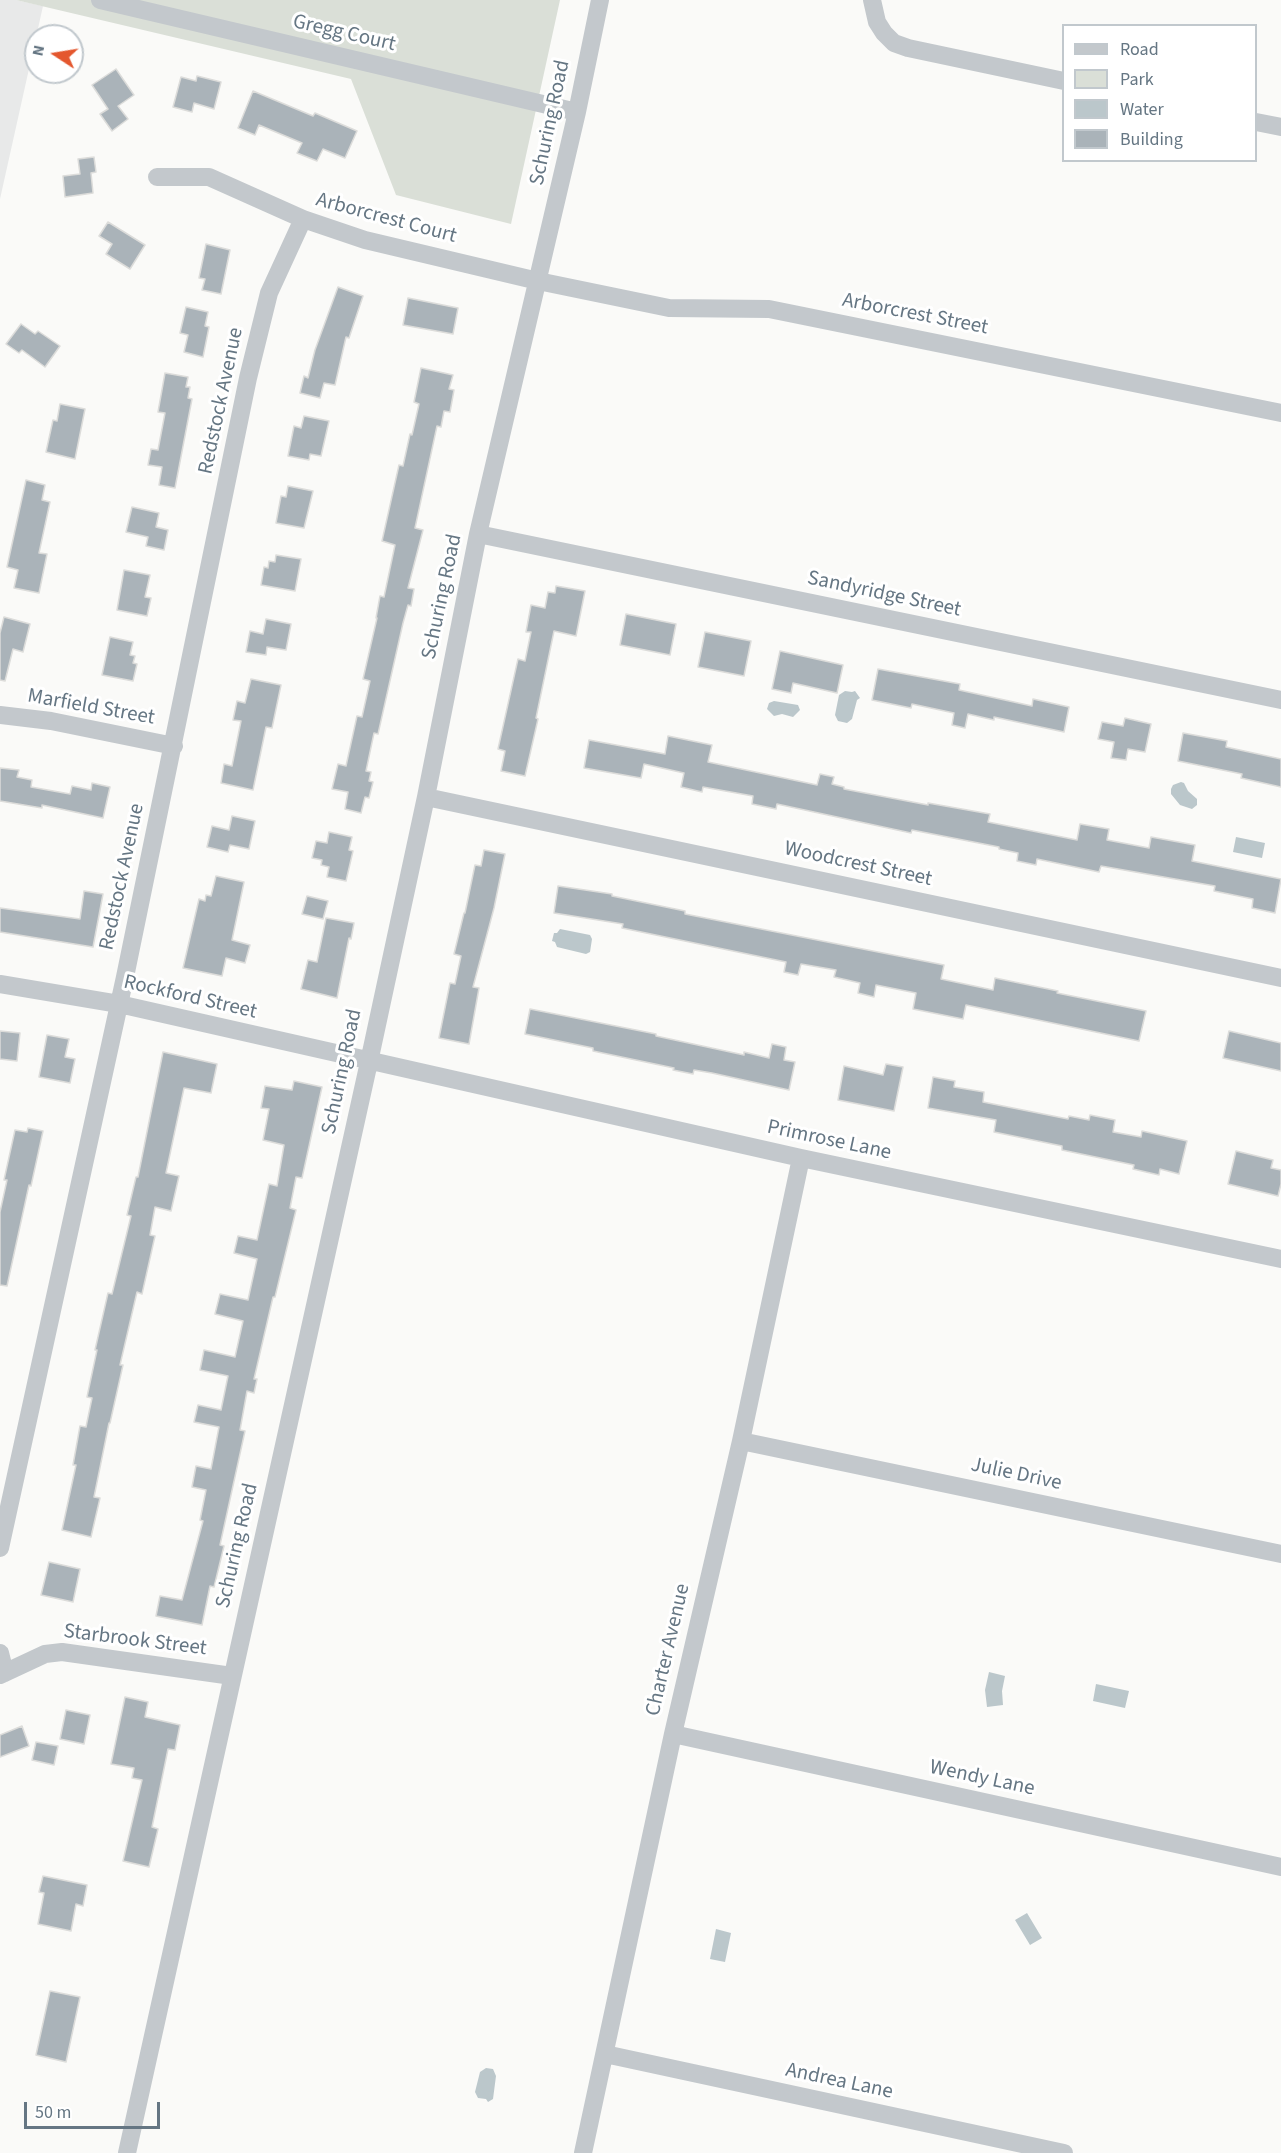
<!DOCTYPE html>
<style>
body{margin:0}
#map{position:relative;width:1281px;height:2153px;overflow:hidden;background:#fafaf8;font-family:"Source Sans 3",sans-serif}
canvas{display:block}
.legend{position:absolute;left:1062px;top:24px;width:195px;height:138px;box-sizing:border-box;background:#fff;border:2px solid #c1c8cd;margin:0;padding:8px 10px;list-style:none;font-size:18px;color:#657683}
.legend li{display:flex;align-items:center;gap:12px;height:30px}
.legend b{width:30px;border:2px solid #c1c8cd}
.north{position:absolute;left:24px;top:24px;width:60px;height:60px;box-sizing:border-box;background:#fff;border:2px solid #c1c8cd;border-radius:50%;rotate:282deg;font-size:16px;font-weight:700;line-height:24px;text-align:center;color:#657683}
.north::after{content:'';display:block;margin:auto;width:21px;height:27px;background:#e4572e;clip-path:polygon(50% 0,100% 100%,50% 72%,0 100%)}
.scale{position:absolute;left:24px;top:2102px;width:136px;height:27px;box-sizing:border-box;border:3px solid #657683;border-top:0;padding-left:8px;font-size:18px;line-height:21px;white-space:nowrap;color:#657683;-webkit-text-stroke:4px #fff;paint-order:stroke}
</style>
<div id="map">
<canvas width="1281" height="2153"></canvas>
<ul class="legend">
<li><b style="height:8px;background:#c3c8cc"></b>Road</li>
<li><b style="height:16px;background:#dadfd7"></b>Park</li>
<li><b style="height:16px;background:#bbc7cb"></b>Water</li>
<li><b style="height:16px;background:#aab3b9"></b>Building</li>
</ul>
<div class="north">N</div>
<div class="scale">50 m</div>
</div>
<script>
const c = document.querySelector('canvas').getContext('2d');
c.lineJoin = 'round';
function fillPath(path, color) { c.fillStyle = color; c.fill(path, 'evenodd'); }
const poly = rows => new Path2D(rows.map(r => 'M' + r).join(''));
function trace(path, color, width, dash) { c.strokeStyle = color; c.lineWidth = width; c.lineCap = dash ? 'butt' : 'round'; c.setLineDash(dash || []); c.stroke(path); }
function write(font, color, halo, rows, align = 'center') {
  c.font = font + ' "Source Sans 3",sans-serif'; c.lineWidth = 6; c.setLineDash([]); c.textBaseline = 'middle'; c.strokeStyle = halo; c.fillStyle = color; for (const [text, x, y, turn = 0] of rows) {
    c.save(); c.translate(x, y); c.rotate((+turn || 0) * Math.PI / 180); c.textAlign = isNaN(turn) ? turn : align; if (halo) c.strokeText(text, 0, 0); c.fillText(text, 0, 0); c.restore();
  }
}
fillPath(poly([
 [0,0,16,0,43,6,0,199]
]), '#e8e9e9');
fillPath(poly([
 [16,0,560,0,511,224,396,195,351,79]
]), '#dadfd7');
fillPath(poly([
 [845,691,852,692,855,691,860,698,857,700,852,719,847,723,838,721,835,715,839,695],
 [774,701,798,705,800,710,793,717,782,714,774,716,767,709,769,703],
 [1181,782,1184,783,1188,791,1197,799,1197,805,1192,809,1180,805,1171,794,1171,789,1173,785],
 [1236,837,1265,843,1262,858,1233,852],
 [560,929,590,935,592,939,590,952,586,954,557,947,555,942,552,941,554,933,557,933],
 [989,1672,1005,1676,1002,1691,1003,1705,987,1707,985,1690],
 [1096,1684,1129,1691,1125,1708,1093,1701],
 [1027,1913,1042,1938,1030,1945,1015,1920],
 [716,1929,731,1933,725,1962,710,1959],
 [486,2068,493,2069,496,2076,493,2099,488,2102,486,2099,478,2098,475,2092,480,2072]
]), '#bbc7cb');
const building = poly([
 [116,69,134,95,118,106,128,119,112,131,100,114,108,109,92,85,116,69],
 [197,76,221,82,214,109,194,103,192,112,173,107,181,77,196,81,197,76],
 [253,91,313,116,315,113,357,131,345,158,323,149,317,161,297,153,302,143,259,125,255,135,238,128,253,91],
 [94,157,96,172,91,173,93,193,65,197,63,176,80,174,78,159,94,157],
 [108,222,145,245,130,269,106,254,112,244,99,236,108,222],
 [206,244,230,250,221,294,202,290,205,279,199,278,206,244],
 [338,287,363,296,349,338,346,337,335,385,324,383,320,398,300,393,304,376,308,378,315,350,338,287],
 [408,298,458,308,453,334,403,325,408,298],
 [186,307,208,312,205,326,209,327,203,357,184,352,188,335,180,333,186,307],
 [21,324,35,334,38,331,60,346,45,367,22,350,19,353,6,344,21,324],
 [421,368,453,375,449,389,454,390,450,412,444,411,441,427,437,426,415,528,423,530,408,588,414,589,411,606,408,605,403,623,378,734,374,733,366,771,371,772,369,781,373,782,369,798,365,797,361,813,345,809,348,792,332,789,338,764,346,766,357,716,362,717,370,681,363,679,377,618,376,618,380,596,384,597,395,545,382,541,399,465,403,466,410,434,412,435,419,404,414,402,421,368],
 [165,373,188,377,186,387,190,387,188,398,192,399,175,488,159,485,162,467,148,465,151,449,158,450,165,413,158,412,165,373],
 [60,404,85,409,75,459,46,452,53,420,57,421,60,404],
 [304,416,329,421,321,456,310,454,309,460,288,456,294,426,301,428,304,416],
 [26,480,45,485,42,500,50,502,39,553,47,554,39,593,14,588,18,570,7,567,26,480],
 [288,486,313,491,304,528,276,523,281,496,286,497,288,486],
 [132,507,159,513,156,527,168,530,164,550,146,546,148,537,126,532,132,507],
 [276,555,301,559,295,591,261,585,264,567,268,568,269,561,275,562,276,555],
 [124,570,150,575,145,597,151,598,147,616,117,610,124,570],
 [556,586,585,591,576,636,554,631,536,718,538,719,525,776,501,771,505,751,498,749,518,659,525,661,531,632,526,632,531,605,545,608,548,592,555,593,556,586],
 [626,614,676,624,670,655,620,645,626,614],
 [4,617,30,624,23,652,13,649,5,681,0,680,0,633,4,617],
 [266,619,291,624,286,650,267,647,266,655,246,652,250,631,263,634,266,619],
 [705,632,751,641,744,676,698,667,705,632],
 [110,637,133,642,130,655,135,656,133,663,137,664,133,681,102,675,110,637],
 [780,651,843,665,837,693,793,683,791,693,772,689,780,651],
 [878,669,960,684,959,690,1032,706,1033,699,1069,707,1064,732,994,717,994,720,968,714,965,728,952,725,954,713,912,704,911,708,872,700,878,669],
 [251,679,281,685,272,728,266,727,253,790,221,783,224,764,232,766,241,721,233,720,237,701,245,703,251,679],
 [1125,718,1151,724,1145,752,1128,749,1126,760,1111,758,1114,742,1098,739,1102,722,1123,726,1125,718],
 [1183,733,1227,741,1226,747,1281,759,1281,787,1241,778,1242,774,1178,761,1183,733],
 [668,736,712,745,708,762,817,785,820,774,834,777,832,784,844,787,844,789,928,805,928,803,990,814,988,822,1077,840,1080,824,1109,829,1107,840,1149,848,1151,837,1195,845,1192,861,1281,879,1275,913,1252,908,1253,899,1214,891,1215,886,1101,866,1099,872,1037,859,1036,865,1017,861,1018,853,999,849,999,847,912,830,911,833,777,804,776,809,752,804,753,796,703,787,702,792,681,787,684,773,644,764,641,778,584,768,589,740,665,754,668,736],
 [0,768,19,770,17,777,32,780,31,787,70,794,72,786,91,790,92,783,110,787,103,818,42,805,42,808,0,801,0,768],
 [232,816,255,821,249,849,230,845,228,852,207,847,212,826,229,830,232,816],
 [329,832,352,837,349,850,353,851,346,881,327,877,329,867,321,865,322,860,312,858,316,841,327,843,329,832],
 [484,850,505,854,494,908,473,987,479,988,469,1044,439,1038,450,983,455,984,461,956,454,954,464,913,465,913,475,865,481,866,484,850],
 [216,876,244,882,232,940,250,945,245,963,226,958,222,976,183,968,199,899,205,901,206,895,211,896,216,876],
 [558,886,612,894,612,896,685,911,685,914,944,965,941,979,993,990,995,978,1058,991,1057,993,1146,1011,1139,1041,966,1005,963,1019,913,1009,916,993,876,985,874,997,858,993,860,983,834,977,836,970,801,964,798,975,784,972,786,962,622,928,623,924,554,913,558,886],
 [84,891,103,894,93,947,0,932,0,908,80,919,84,891],
 [307,896,328,901,323,919,302,914,307,896],
 [326,918,354,923,351,939,349,938,337,998,301,989,308,960,317,962,326,918],
 [530,1009,656,1034,656,1036,744,1055,744,1052,769,1058,772,1044,786,1047,784,1060,795,1062,789,1090,712,1073,694,1070,693,1074,673,1070,674,1068,593,1051,593,1048,525,1034,530,1009],
 [0,1031,20,1033,17,1061,0,1059,0,1031],
 [1229,1031,1281,1043,1281,1071,1223,1058,1229,1031],
 [47,1035,69,1039,65,1057,75,1059,70,1083,39,1077,47,1035],
 [163,1052,217,1064,211,1093,184,1088,166,1173,179,1176,171,1211,155,1207,150,1235,155,1236,142,1294,137,1292,120,1365,123,1365,110,1423,109,1423,94,1497,100,1498,91,1537,62,1530,76,1465,73,1465,80,1426,86,1427,92,1398,87,1397,97,1350,95,1350,108,1293,112,1294,131,1216,127,1215,136,1177,138,1177,163,1052],
 [886,1064,903,1067,894,1111,838,1100,844,1066,883,1075,886,1064],
 [933,1077,955,1081,954,1087,984,1092,983,1102,1068,1119,1069,1116,1089,1120,1090,1115,1115,1120,1113,1132,1141,1137,1142,1131,1187,1141,1179,1174,1160,1169,1159,1175,1133,1169,1134,1165,1062,1150,1062,1146,994,1132,996,1120,928,1108,933,1077],
 [294,1081,322,1087,302,1178,296,1177,290,1208,296,1210,275,1297,273,1297,254,1379,257,1379,254,1393,247,1391,240,1430,245,1431,220,1545,224,1546,214,1587,210,1586,202,1625,156,1616,160,1596,182,1600,203,1521,200,1520,206,1490,192,1487,196,1466,211,1469,219,1427,194,1422,198,1405,221,1410,228,1376,200,1370,204,1350,235,1357,243,1321,215,1314,220,1294,248,1300,257,1259,234,1253,238,1236,257,1240,269,1184,277,1186,284,1145,263,1140,269,1109,261,1108,265,1086,292,1090,294,1081],
 [28,1128,43,1131,31,1186,29,1185,7,1286,0,1285,0,1212,7,1180,4,1180,15,1130,27,1132,28,1128],
 [1236,1151,1273,1160,1271,1168,1281,1170,1281,1184,1278,1196,1228,1184,1236,1151],
 [49,1562,80,1569,73,1602,41,1595,49,1562],
 [125,1697,148,1702,145,1717,180,1725,175,1750,168,1749,152,1827,158,1829,149,1867,123,1861,142,1780,132,1778,134,1768,111,1764,125,1697],
 [66,1710,90,1715,84,1744,60,1739,66,1710],
 [22,1726,29,1746,0,1757,0,1735,22,1726],
 [36,1742,58,1746,54,1765,32,1760,36,1742],
 [43,1876,87,1885,83,1906,76,1904,71,1931,38,1924,44,1893,39,1892,43,1876],
 [50,1991,80,1997,66,2062,36,2055,50,1991]
]);
fillPath(building, '#aab3b9');
trace(building, '#dcdcda', 1.5);
trace(poly([
 [100,0,577,112],
 [872,0,877,22,884,33,894,43,908,48,1064,81],
 [1256,122,1281,127],
 [157,177,209,177,303,219,365,240,538,281,669,308,769,309,1281,413],
 [478,534,1281,700],
 [0,715,51,721,174,746],
 [426,797,1281,978],
 [0,984,119,1004,801,1158,1281,1259],
 [741,1441,1281,1554],
 [0,1548,125,977,248,378,269,293,303,219],
 [0,1653,5,1673],
 [0,1675,45,1654,62,1652,232,1676],
 [673,1734,1281,1867],
 [605,2054,1064,2153],
 [127,2153,369,1062,426,797,478,534,577,112,600,0],
 [583,2153,673,1734,741,1441,801,1158]
]), '#c3c8cc', 18);
write('21px', '#657683', '#fff', [
 ["Gregg Court",344,34,13],
 ["Schuring Road",551,123,-78],
 ["Arborcrest Court",386,219,15],
 ["Arborcrest Street",915,315,11],
 ["Redstock Avenue",222,401,-78],
 ["Sandyridge Street",884,595,12],
 ["Schuring Road",443,597,-78],
 ["Marfield Street",91,708,10],
 ["Woodcrest Street",858,865,12],
 ["Redstock Avenue",123,877,-78],
 ["Rockford Street",190,998,13],
 ["Schuring Road",343,1072,-78],
 ["Primrose Lane",829,1141,12],
 ["Julie Drive",1016,1475,12],
 ["Schuring Road",238,1546,-77],
 ["Starbrook Street",135,1641,7],
 ["Charter Avenue",669,1650,-77],
 ["Wendy Lane",982,1779,12],
 ["Andrea Lane",839,2082,12]
]);
</script>
